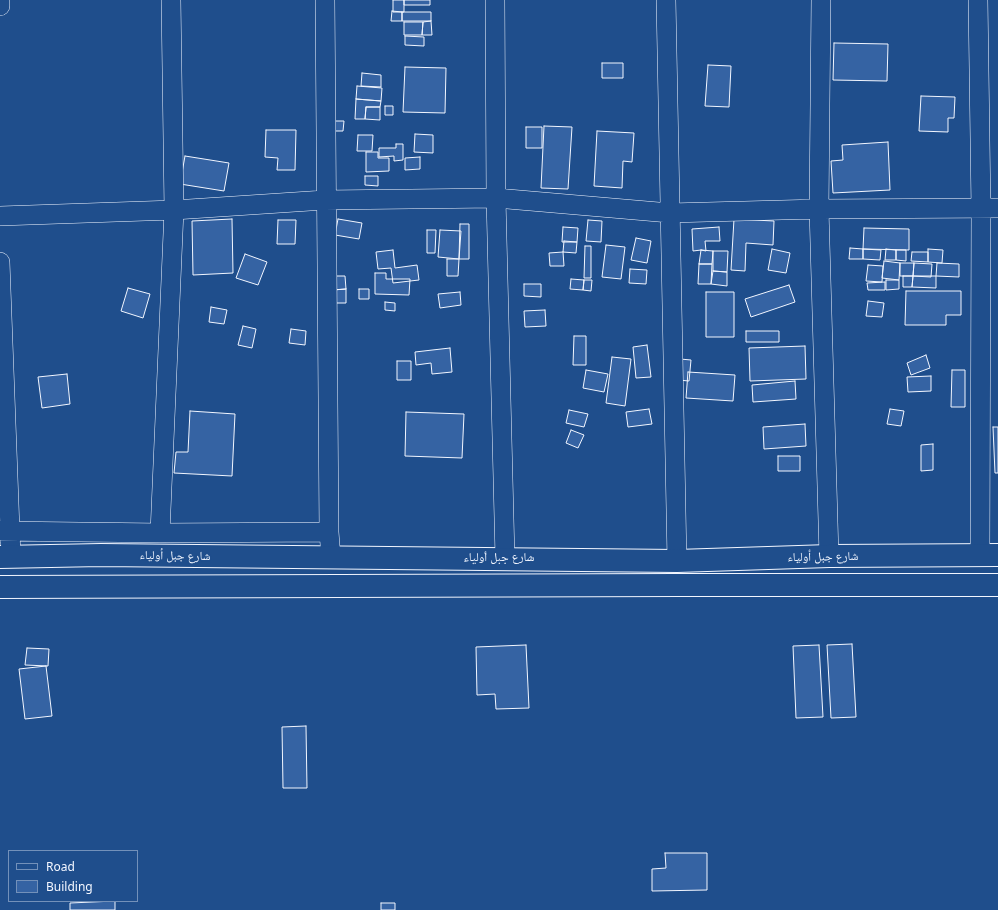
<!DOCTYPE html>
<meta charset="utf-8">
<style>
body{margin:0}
#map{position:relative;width:998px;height:910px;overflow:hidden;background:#1f4e8c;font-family:"Noto Sans",sans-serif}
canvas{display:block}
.legend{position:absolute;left:8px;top:850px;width:130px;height:52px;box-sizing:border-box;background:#1f4e8c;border:1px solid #7391ba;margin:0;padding:5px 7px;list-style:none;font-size:12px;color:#f2f6ff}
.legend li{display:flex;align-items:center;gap:8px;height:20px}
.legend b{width:20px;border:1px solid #7391ba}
</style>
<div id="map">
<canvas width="998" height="910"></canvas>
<ul class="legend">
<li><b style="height:5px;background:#1f4e8c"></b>Road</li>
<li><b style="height:11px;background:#3563a3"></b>Building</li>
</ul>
</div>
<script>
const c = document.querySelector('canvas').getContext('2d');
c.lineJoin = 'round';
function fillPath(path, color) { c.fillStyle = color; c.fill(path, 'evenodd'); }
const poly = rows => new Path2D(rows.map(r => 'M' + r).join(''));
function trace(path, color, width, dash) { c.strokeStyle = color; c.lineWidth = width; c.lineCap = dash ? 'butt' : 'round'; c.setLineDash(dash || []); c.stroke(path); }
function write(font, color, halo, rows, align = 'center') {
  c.font = font + ' "Noto Sans","Noto Naskh Arabic",sans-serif'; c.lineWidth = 3; c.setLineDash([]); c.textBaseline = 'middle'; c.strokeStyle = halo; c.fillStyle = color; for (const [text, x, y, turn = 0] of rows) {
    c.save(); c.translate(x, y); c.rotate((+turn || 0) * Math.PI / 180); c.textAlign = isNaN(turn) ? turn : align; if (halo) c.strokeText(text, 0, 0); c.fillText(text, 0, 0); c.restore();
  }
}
const building = poly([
 [393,0,404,0,404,12,393,12,393,0],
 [404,0,430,0,430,5,404,5,404,0],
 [392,11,402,12,402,21,391,21,392,11],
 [402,12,431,12,431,21,402,21,402,12],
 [431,21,432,35,422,35,423,22,431,21],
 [404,22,423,22,422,35,404,35,404,22],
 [405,36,424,37,424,46,405,45,405,36],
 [834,43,888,44,887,81,833,80,834,43],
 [602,63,623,63,623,78,602,78,602,63],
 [708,65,731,66,729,107,705,106,708,65],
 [405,67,446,68,445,113,403,112,405,67],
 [362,73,381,75,381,87,361,86,362,73],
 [357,86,382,88,381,101,356,99,357,86],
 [921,96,955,97,954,118,948,118,948,132,919,131,921,96],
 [356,99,381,101,380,107,366,107,365,119,355,119,356,99],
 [385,106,393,106,393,115,385,115,385,106],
 [366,107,380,107,380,120,365,119,366,107],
 [330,121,344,121,343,131,330,131,330,121],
 [544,126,572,127,568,189,541,188,544,126],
 [526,127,542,127,542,148,526,148,526,127],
 [266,130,296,130,295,170,277,170,278,158,265,157,266,130],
 [597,131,634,133,632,162,623,161,622,188,594,186,597,131],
 [415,134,433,135,433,153,414,152,415,134],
 [358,135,373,135,372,151,357,151,358,135],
 [888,142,890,190,833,193,831,161,843,160,842,145,888,142],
 [396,144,403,144,403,160,394,161,394,156,379,157,379,148,396,148,396,144],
 [366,152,378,152,378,158,389,158,389,171,366,172,366,152],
 [185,156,229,163,224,191,180,184,185,156],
 [420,157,420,169,405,170,405,158,420,157],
 [365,176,378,176,378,186,365,185,365,176],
 [232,219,233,273,193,275,192,221,232,219],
 [338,219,362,223,359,239,335,235,338,219],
 [734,219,774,221,773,245,746,243,745,271,731,270,734,219],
 [278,220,296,220,295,244,277,244,278,220],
 [588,220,602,221,601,242,586,241,588,220],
 [460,224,469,224,469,259,459,259,460,224],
 [563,227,578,228,577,242,562,242,563,227],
 [719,227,720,241,705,241,706,251,701,250,693,251,692,229,719,227],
 [864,228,909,229,909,250,863,249,864,228],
 [427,230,436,230,435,253,427,253,427,230],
 [440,230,461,231,459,259,438,257,440,230],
 [636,238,651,241,647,263,631,260,636,238],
 [564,241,577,242,576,253,563,252,564,241],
 [606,245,625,247,621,279,602,277,606,245],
 [585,246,591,246,591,278,584,278,585,246],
 [850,248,863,249,863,259,849,259,850,248],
 [772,249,790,253,786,273,768,270,772,249],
 [863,249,881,250,880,260,863,259,863,249],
 [886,249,896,250,896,260,885,260,886,249],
 [928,249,943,250,942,263,928,262,928,249],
 [393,250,395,268,417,265,419,280,393,283,391,268,378,269,376,252,393,250],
 [701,250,713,251,712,264,699,264,701,250],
 [896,250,906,250,906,261,896,260,896,250],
 [713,251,728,251,727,272,713,271,713,251],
 [563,252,564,266,550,266,549,253,563,252],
 [912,252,928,252,928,262,911,261,912,252],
 [245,254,267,262,258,285,236,278,245,254],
 [447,259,459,259,458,276,447,276,447,259],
 [884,261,900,263,899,280,882,278,884,261],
 [900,263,914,263,913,276,900,276,900,263],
 [914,263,932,264,931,277,913,276,914,263],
 [937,263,959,264,959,277,936,276,937,263],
 [699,264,712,264,711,284,698,284,699,264],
 [868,265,883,266,882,282,866,281,868,265],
 [630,269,647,270,646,284,629,283,630,269],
 [713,271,727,272,727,286,711,284,713,271],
 [375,273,386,273,386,279,410,279,409,295,375,294,375,273],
 [332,276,345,276,346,289,332,290,332,276],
 [903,276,913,276,912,287,903,287,903,276],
 [913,276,936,276,936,288,912,287,913,276],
 [571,279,584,280,583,290,570,289,571,279],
 [584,280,592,280,591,291,583,290,584,280],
 [886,280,899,280,899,289,886,290,886,280],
 [885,282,885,290,868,290,867,283,885,282],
 [524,284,541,284,541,297,524,296,524,284],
 [789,285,795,302,751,317,745,299,789,285],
 [128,288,150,294,143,318,121,311,128,288],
 [346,289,346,303,332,303,332,290,346,289],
 [359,289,369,289,369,299,359,299,359,289],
 [906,291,961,291,961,315,946,315,946,325,905,325,906,291],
 [460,292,461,305,440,308,438,294,460,292],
 [706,292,734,292,734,337,706,337,706,292],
 [868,301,884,303,882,317,866,316,868,301],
 [385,302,395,303,395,311,385,310,385,302],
 [211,307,227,310,224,324,209,322,211,307],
 [545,310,546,326,525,327,524,311,545,310],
 [243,326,256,329,252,348,238,345,243,326],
 [291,329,306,331,305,345,289,343,291,329],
 [746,331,779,331,779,342,746,342,746,331],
 [574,336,586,336,586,365,573,365,574,336],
 [647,345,651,377,636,378,633,347,647,345],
 [805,346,806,379,750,381,749,348,805,346],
 [450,348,452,372,432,374,431,363,416,365,415,352,450,348],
 [926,355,930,368,911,375,907,363,926,355],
 [612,357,631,359,625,406,606,403,612,357],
 [680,359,691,360,689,381,678,380,680,359],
 [397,361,411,361,411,380,397,380,397,361],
 [586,370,608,374,604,392,583,388,586,370],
 [952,370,965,370,965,407,951,407,952,370],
 [688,372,735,375,733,401,686,398,688,372],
 [67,374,70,404,42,408,38,377,67,374],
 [931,376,931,391,908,392,907,377,931,376],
 [795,381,796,399,753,402,752,385,795,381],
 [649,409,652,424,628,427,626,412,649,409],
 [890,409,904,411,901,426,887,424,890,409],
 [569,410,588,414,584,427,566,423,569,410],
 [190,411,235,414,232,476,174,473,176,452,188,452,190,411],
 [406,412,464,414,462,458,405,456,406,412],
 [805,424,806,446,764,449,763,427,805,424],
 [993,427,998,427,998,473,995,473,993,427],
 [571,430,584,435,578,448,566,443,571,430],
 [933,444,933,470,921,471,921,445,933,444],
 [778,456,800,456,800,471,778,471,778,456],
 [852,644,856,717,831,718,827,645,852,644],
 [526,645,529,708,496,709,495,694,477,695,476,647,526,645],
 [819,645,823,717,796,718,793,646,819,645],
 [27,648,49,649,48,666,25,665,27,648],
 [46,666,52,716,25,719,19,669,46,666],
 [306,726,307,788,283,788,282,727,306,726],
 [665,853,707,853,707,890,652,891,652,869,666,868,665,853],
 [115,901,115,910,70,910,70,903,115,901],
 [381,903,395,903,395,910,381,910,381,903]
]);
fillPath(building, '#3563a3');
trace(building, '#f2f6ff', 1);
const minor = poly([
 [325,0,329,532,331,558],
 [495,0,496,198,505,558],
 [666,0,677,561],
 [821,0,819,209,829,556],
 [978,0,981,209,980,555],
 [0,6,0,0],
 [0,216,174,210,325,200,496,198,670,213,819,209,998,208],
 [0,262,11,557],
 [0,531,160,533,329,532],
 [160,533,174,210,171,0]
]);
const primary = poly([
 [0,557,101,555,677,561,829,556,998,555],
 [0,587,677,585,998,585]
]);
trace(minor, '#f2f6ff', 20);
trace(primary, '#f2f6ff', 24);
trace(minor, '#1f4e8c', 19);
trace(primary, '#1f4e8c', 22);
write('12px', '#f2f6ff', '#1f4e8c', [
 ["شارع جبل أولياء",175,556,1],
 ["شارع جبل أولياء",823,557,-1],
 ["شارع جبل أولياء",499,558]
]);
</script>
